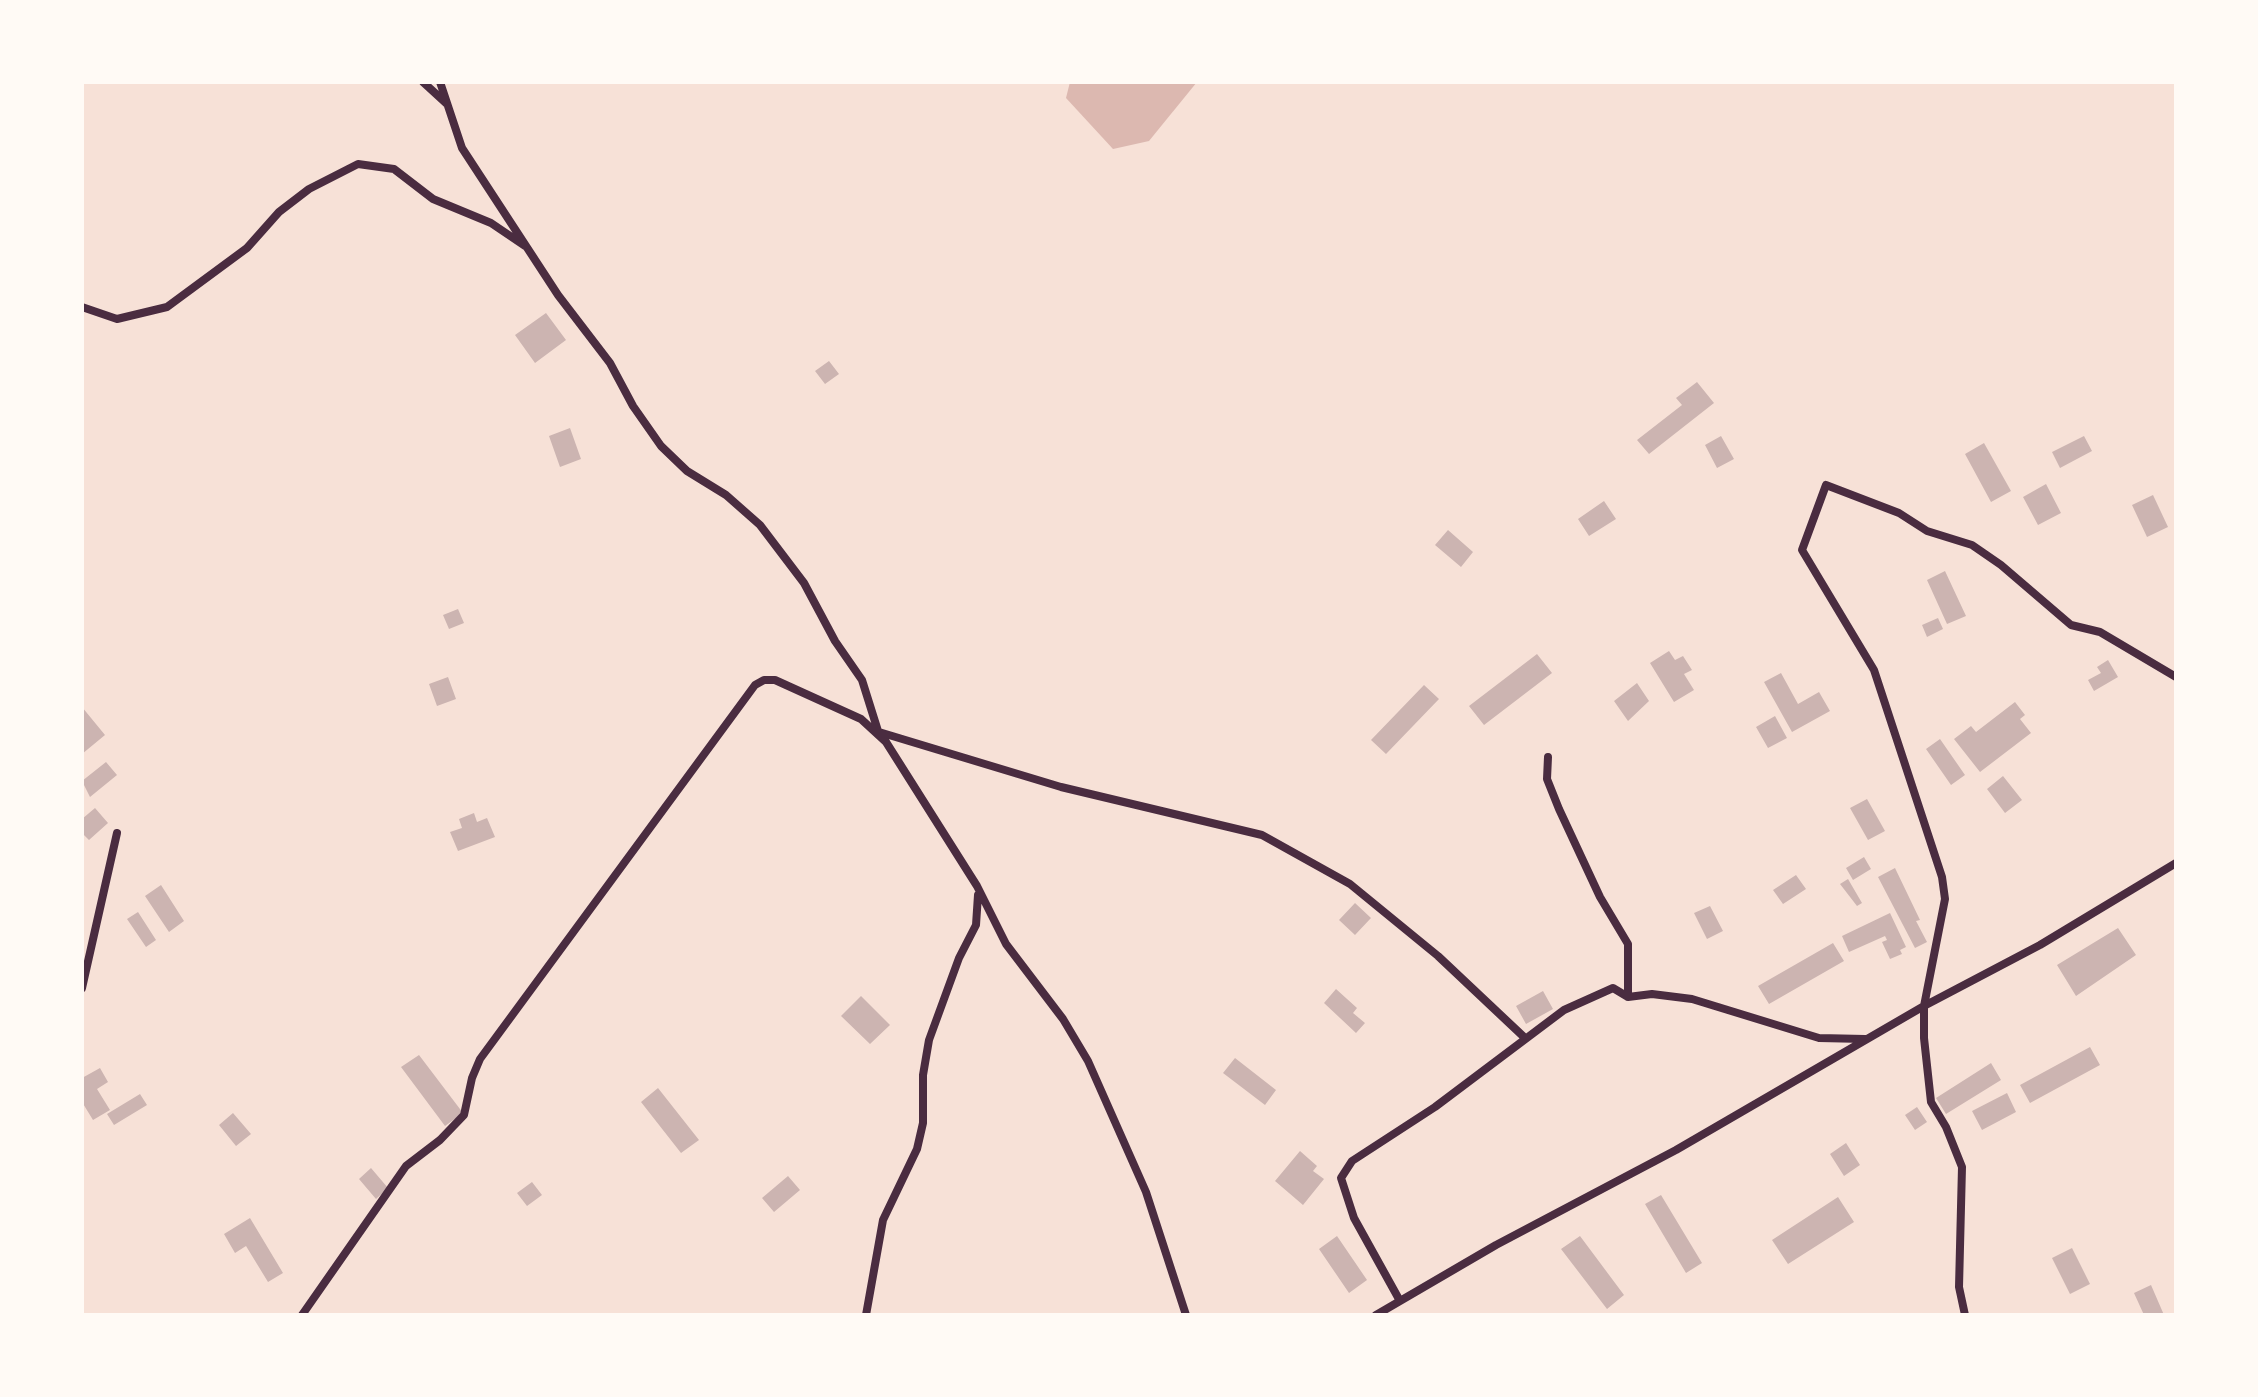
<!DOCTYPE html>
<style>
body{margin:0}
#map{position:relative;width:2258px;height:1397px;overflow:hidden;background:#f7e1d7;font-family:"Work Sans",sans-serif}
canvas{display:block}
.frame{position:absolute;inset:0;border:84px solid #fffaf5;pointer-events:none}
</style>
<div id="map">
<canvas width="2258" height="1397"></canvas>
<div class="frame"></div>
</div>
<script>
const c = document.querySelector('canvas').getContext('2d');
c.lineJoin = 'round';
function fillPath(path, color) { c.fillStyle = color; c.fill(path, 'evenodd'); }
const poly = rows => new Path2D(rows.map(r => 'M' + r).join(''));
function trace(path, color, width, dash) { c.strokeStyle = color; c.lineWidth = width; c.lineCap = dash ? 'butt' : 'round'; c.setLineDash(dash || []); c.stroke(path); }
fillPath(poly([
 [1070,82,1197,82,1149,141,1113,149,1066,98]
]), '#dcb8b0');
fillPath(poly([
 [546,313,566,340,535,363,515,335],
 [829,361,839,374,825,384,815,371],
 [1697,382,1714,403,1649,454,1637,440,1682,405,1676,398],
 [570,428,581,459,560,467,549,436],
 [1721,436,1734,459,1717,468,1705,445],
 [2084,436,2092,451,2060,468,2052,452],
 [1984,443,2011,491,1991,502,1965,454],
 [2046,484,2061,513,2038,525,2023,497],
 [2153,495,2168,527,2147,537,2132,505],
 [1604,501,1616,519,1589,536,1578,519],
 [1448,530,1473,552,1461,567,1435,545],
 [1945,571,1966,616,1947,624,1927,580],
 [458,609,464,623,449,629,443,615],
 [1938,618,1943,629,1927,637,1922,625],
 [1669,651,1675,660,1683,656,1692,670,1684,674,1694,690,1674,702,1650,663],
 [1537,654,1552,673,1484,725,1469,706],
 [2108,660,2118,677,2094,691,2088,680,2101,673,2097,667],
 [1781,673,1798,704,1819,692,1830,711,1792,732,1764,682],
 [448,677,456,699,437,706,429,684],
 [1637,683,1649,701,1628,721,1614,701],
 [1424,685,1439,699,1386,754,1371,740],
 [2015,702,2025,715,2020,719,2031,733,1980,772,1954,739,1971,726,1976,732],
 [82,707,105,735,82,754],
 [1775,716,1787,738,1768,748,1756,727],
 [1940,739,1965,775,1951,785,1926,749],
 [106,762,117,775,90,797,82,781],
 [2003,776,2022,800,2005,813,1987,789],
 [1867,799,1885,831,1868,840,1850,808],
 [95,808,108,823,89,840,82,833,82,819],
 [474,813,477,822,487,818,495,837,458,851,450,832,462,828,459,819],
 [1864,857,1871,869,1853,880,1846,868],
 [1895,868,1920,920,1916,921,1927,942,1915,948,1878,877],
 [1796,875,1806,889,1783,904,1773,890],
 [1848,879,1862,903,1857,906,1840,884],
 [161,885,184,921,169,932,145,896],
 [1355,903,1371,918,1355,935,1339,920],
 [1710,906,1723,931,1707,939,1694,913],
 [138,912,156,940,146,947,127,919],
 [1890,913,1906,947,1900,950,1902,954,1890,959,1882,942,1887,940,1885,936,1849,952,1842,936],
 [2118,928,2136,955,2076,996,2057,965],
 [1833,943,1844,961,1769,1004,1758,986],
 [1336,989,1357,1008,1353,1013,1365,1023,1356,1033,1324,1003],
 [1543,991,1553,1009,1526,1024,1516,1006],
 [861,996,890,1025,870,1044,841,1016],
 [2090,1047,2100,1065,2030,1103,2020,1085],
 [419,1055,463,1113,445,1126,401,1067],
 [1235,1058,1276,1090,1265,1105,1223,1073],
 [1991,1063,2001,1080,1946,1114,1936,1098],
 [100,1068,108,1082,97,1089,110,1110,93,1120,82,1102,82,1078],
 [658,1088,699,1140,681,1153,641,1102],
 [2007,1093,2016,1112,1982,1130,1972,1111],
 [140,1094,147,1105,114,1125,107,1114],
 [1917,1107,1927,1122,1915,1130,1905,1115],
 [233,1113,251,1134,236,1146,219,1125],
 [1846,1143,1860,1165,1844,1176,1830,1154],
 [1300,1151,1317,1166,1313,1171,1324,1179,1303,1205,1275,1181],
 [371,1168,388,1188,376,1199,359,1179],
 [788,1176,800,1190,774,1212,762,1198],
 [532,1182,542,1195,527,1206,517,1193],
 [1661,1195,1702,1263,1686,1273,1645,1204],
 [1838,1197,1854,1222,1788,1264,1772,1240],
 [250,1218,283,1273,268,1282,246,1246,235,1253,224,1234],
 [1337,1236,1367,1280,1349,1293,1319,1249],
 [1580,1236,1624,1295,1607,1309,1561,1249],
 [2072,1248,2090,1284,2070,1294,2052,1258],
 [2151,1285,2164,1315,2144,1315,2134,1293]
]), '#ccb4b1');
trace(poly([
 [423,82,447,104],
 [440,82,462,148,558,295,610,363,633,406,661,446,687,471,726,495,760,525,804,583,835,641,862,680,878,731],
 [82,307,117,319,167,307,247,248,279,212,309,189,358,164,394,169,433,199,491,223,525,246],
 [879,732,1061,787,1262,835,1350,884,1438,956,1525,1038],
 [1548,757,1547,779,1559,809,1600,897,1628,944,1628,997],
 [82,988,117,833],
 [1400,1301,1354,1218,1341,1178,1352,1161,1435,1107,1564,1010,1613,988,1628,997,1652,994,1692,999,1819,1038,1865,1039],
 [302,1315,406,1166,440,1140,464,1115,472,1078,480,1059,755,685,764,680,775,680,861,719,886,742,977,886,1006,944,1063,1019,1088,1061,1146,1192,1186,1315],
 [866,1315,883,1220,917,1149,923,1123,923,1075,929,1040,959,958,976,925,978,895],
 [1376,1315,1496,1245,1676,1150,1924,1006,2040,945,2176,863],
 [1965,1315,1959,1287,1962,1167,1946,1127,1931,1102,1924,1038,1924,1006,1945,899,1942,877,1874,670,1802,550,1826,485,1899,513,1927,531,1972,545,2001,565,2071,625,2100,632,2176,677]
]), '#4a2c40', 8);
</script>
